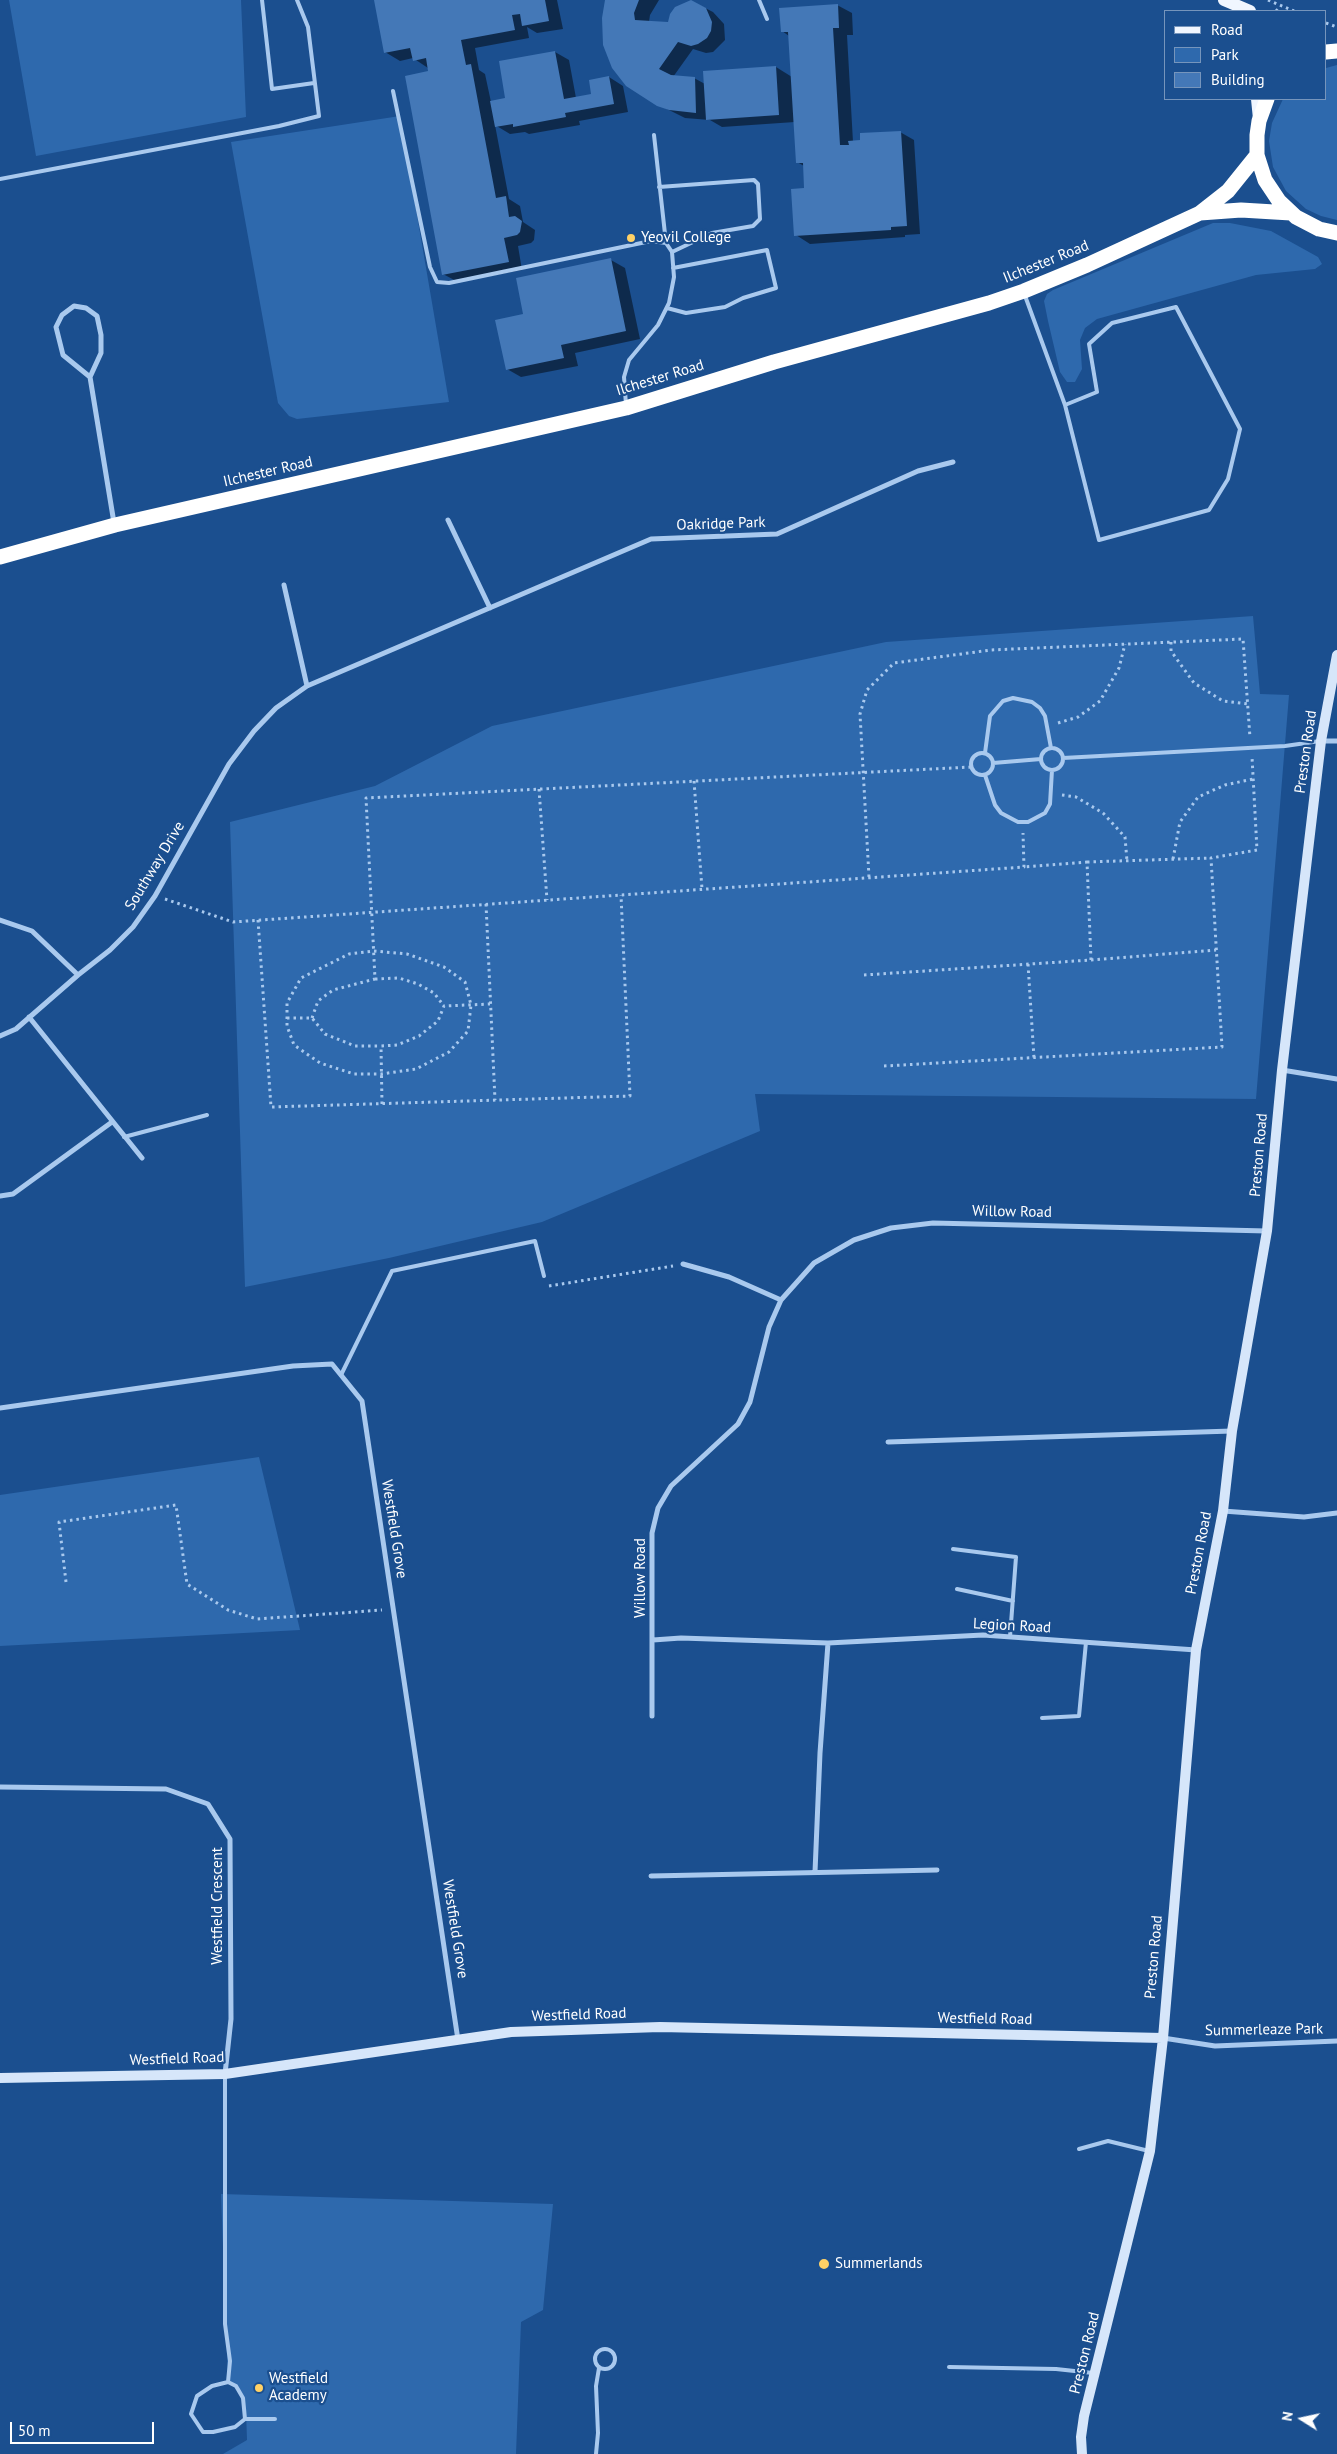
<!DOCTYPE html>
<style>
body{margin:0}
#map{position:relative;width:1337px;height:2454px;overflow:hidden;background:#1b4f8f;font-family:"PT Sans",sans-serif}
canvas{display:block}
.legend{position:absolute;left:1164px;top:10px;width:162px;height:90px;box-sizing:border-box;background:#1b4f8f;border:1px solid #7695bc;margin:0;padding:6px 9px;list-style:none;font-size:15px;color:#fff}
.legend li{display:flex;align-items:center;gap:10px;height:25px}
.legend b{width:25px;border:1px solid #7695bc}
.north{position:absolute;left:1277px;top:2394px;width:50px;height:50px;-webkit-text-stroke:4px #1b4f8f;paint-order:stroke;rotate:280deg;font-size:14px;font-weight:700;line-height:20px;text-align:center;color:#fff}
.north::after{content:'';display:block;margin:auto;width:18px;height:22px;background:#fff;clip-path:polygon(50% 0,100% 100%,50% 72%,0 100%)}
.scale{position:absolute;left:10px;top:2422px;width:144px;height:22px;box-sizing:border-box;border:2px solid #fff;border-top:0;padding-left:6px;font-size:15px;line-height:18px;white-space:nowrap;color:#fff;-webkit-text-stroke:4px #1b4f8f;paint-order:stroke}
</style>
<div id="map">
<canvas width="1337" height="2454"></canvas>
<ul class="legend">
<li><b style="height:6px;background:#f0f6ff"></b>Road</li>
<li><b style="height:14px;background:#2e69ad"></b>Park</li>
<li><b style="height:14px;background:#4478b7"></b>Building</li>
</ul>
<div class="north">N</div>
<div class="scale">50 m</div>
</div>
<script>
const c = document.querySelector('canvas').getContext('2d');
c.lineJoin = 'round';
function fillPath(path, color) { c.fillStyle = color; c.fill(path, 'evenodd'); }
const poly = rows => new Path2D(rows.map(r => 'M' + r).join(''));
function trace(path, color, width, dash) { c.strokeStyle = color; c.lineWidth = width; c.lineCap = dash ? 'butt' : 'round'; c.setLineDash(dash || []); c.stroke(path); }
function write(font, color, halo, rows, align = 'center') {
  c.font = font + ' "PT Sans",sans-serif'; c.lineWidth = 4.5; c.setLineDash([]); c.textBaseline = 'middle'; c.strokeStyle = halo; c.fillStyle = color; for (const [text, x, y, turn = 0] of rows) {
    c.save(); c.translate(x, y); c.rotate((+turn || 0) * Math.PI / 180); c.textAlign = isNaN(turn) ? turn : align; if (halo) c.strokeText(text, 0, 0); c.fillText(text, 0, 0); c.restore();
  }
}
fillPath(poly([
 [9,0,241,0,246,117,36,156],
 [1337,65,1337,220,1321,216,1306,209,1286,191,1273,167,1269,141,1272,123,1283,99,1326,99,1326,68],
 [400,116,449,402,297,419,289,416,278,403,231,142],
 [1213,223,1230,223,1271,231,1318,257,1322,264,1315,269,1256,275,1097,319,1085,328,1080,340,1082,369,1075,382,1067,382,1060,372,1048,321,1044,301,1047,294,1053,290],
 [1253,616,1260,694,1289,695,1256,1099,755,1094,760,1131,542,1222,389,1258,245,1287,230,822,375,786,492,726,886,642],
 [259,1457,300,1630,0,1646,0,1495],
 [221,2194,553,2204,543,2310,521,2322,516,2454,223,2454,247,2440,246,2411,243,2398,236,2386,228,2382]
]), '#2e69ad');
fillPath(poly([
 [375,0,557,0,563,29,537,33,527,27,529,38,475,48,479,70,485,74,491,102,507,99,555,52,569,60,576,98,593,95,609,77,623,86,628,112,579,121,580,125,529,134,525,132,510,134,495,125,509,199,520,206,523,222,535,230,534,240,531,243,518,246,522,270,458,282,443,274,430,72,428,68,413,58,400,61,385,52],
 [607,0,659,0,650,15,649,22,669,23,691,1,713,12,724,24,725,40,713,52,706,53,693,49,673,77,694,78,705,84,776,67,792,77,789,36,782,31,837,5,852,13,853,35,847,35,853,142,900,132,914,140,920,234,905,235,905,237,810,244,796,235,806,189,804,166,797,162,795,122,722,127,710,120,685,118,651,101],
 [611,260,625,268,640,339,575,353,578,366,521,377,507,369,525,315]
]), '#0007');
fillPath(poly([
 [374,0,545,0,549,21,522,26,520,14,512,15,515,30,461,40,466,65,471,64,496,198,506,196,509,217,515,216,522,221,520,232,517,235,504,238,509,262,442,275,405,76,428,71,426,58,413,61,410,48,384,53],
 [605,0,639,0,634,13,635,20,668,22,670,14,675,7,691,0,706,8,712,22,711,31,707,38,698,44,691,46,678,42,659,69,671,75,695,77,696,113,669,110,657,106,626,86,612,68,603,45,602,18],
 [838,4,839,28,833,28,840,145,849,145,848,141,860,140,860,133,901,131,907,226,891,227,891,230,794,236,791,189,804,188,803,163,796,163,788,32,781,32,779,8],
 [555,51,564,99,591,94,589,80,609,76,614,104,565,113,566,117,513,127,513,124,495,127,490,101,505,98,499,61],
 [776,66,779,115,706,120,703,71],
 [611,258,626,331,561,345,564,358,506,370,495,320,523,314,516,278]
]), '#4478b7');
trace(poly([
 [1268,0,1294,11],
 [1276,11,1281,6],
 [1326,23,1337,27],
 [1171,642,1171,651,1194,683,1223,701,1248,704],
 [1058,723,1078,717,1100,701,1119,668,1125,644],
 [694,781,702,889],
 [539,789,547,900],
 [1062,795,1076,797,1103,813,1125,837,1127,861],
 [1173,859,1180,822,1198,797,1225,785,1253,779],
 [1087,862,1211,858],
 [869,877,860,714,867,690,894,663,991,650,1243,639,1250,738],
 [165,899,233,922,1024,867,1023,833],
 [486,904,495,1100],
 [258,920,271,1107,630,1096,621,895],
 [374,951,407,954,444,967,465,982,471,1005,468,1031,449,1052,416,1069,381,1074,354,1074,320,1063,294,1045,287,1026,287,1003,301,978,349,954,374,951],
 [1091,960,1216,950],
 [1028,964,1034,1058],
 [864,975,1091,960,1087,862,1024,867],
 [375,979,399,978,418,984,434,993,444,1006],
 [287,1018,312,1018,325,1034,355,1046,381,1046],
 [312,1018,318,1001,333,990,375,979,366,798,971,767],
 [884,1066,1222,1047,1211,858,1257,850,1252,757],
 [382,1104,381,1046,397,1045,419,1036,438,1021,444,1006,490,1004],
 [549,1286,673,1266],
 [66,1582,59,1522,176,1505,187,1584,228,1610,257,1619,382,1610]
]), '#a9c9ee', 3, [2.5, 4]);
trace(poly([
 [262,0,272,89,314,83],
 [759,0,767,19],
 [393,91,430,267,437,282,449,283,651,241,666,243,672,252,674,277,669,303,658,325,629,360,624,377,626,405],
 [654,135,666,243],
 [0,179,279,126,319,116,308,27,297,0],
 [659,187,754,180,758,184,760,219,753,226,712,233,672,252],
 [1024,293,1065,405,1099,540,1209,510,1228,479,1240,429,1176,307,1112,323,1089,344,1097,392,1065,405],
 [667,308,686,313,725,307,743,298,776,288,767,250,673,268],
 '1041 759a11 11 0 1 1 22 0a11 11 0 1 1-22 0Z',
 '971 764a11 11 0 1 1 22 0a11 11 0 1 1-22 0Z',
 [985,753,990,716,1003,701,1013,698,1032,702,1040,708,1045,716,1051,748],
 [1063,758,1285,746,1320,741],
 [993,763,1041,759],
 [985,775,995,805,1001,813,1018,822,1028,822,1045,813,1050,804,1052,770],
 [124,1137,207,1115],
 [341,1375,392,1271,535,1241,544,1276],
 [953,1549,1016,1557,1010,1637],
 [957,1589,1013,1601],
 [1042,1718,1079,1716,1086,1642],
 [225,2074,225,2324,230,2361,228,2382],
 [1079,2149,1108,2141,1149,2151],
 '595 2359a10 10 0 1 1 20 0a10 10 0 1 1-20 0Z',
 [949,2367,1056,2369,1093,2373],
 [228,2382,236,2386,243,2398,245,2419,235,2427,213,2432,203,2432,191,2414,197,2396,212,2386,228,2382],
 [245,2419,275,2419],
 [596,2454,598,2433,596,2386,599,2368]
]), '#a9c9ee', 4);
trace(poly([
 [90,377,63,355,56,327,62,315,74,306,86,308,97,316,101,335,101,353,90,377,114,523],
 [448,520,490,608],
 [284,585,307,686],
 [1321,741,1337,741],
 [0,920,32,931,78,975],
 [29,1017,142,1158],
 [0,1036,16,1029,78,975,110,950,133,927,155,896,229,764,254,731,276,708,307,686,651,539,777,534,918,471,953,462],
 [1282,1070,1337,1079],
 [0,1196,13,1194,112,1122],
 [683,1264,729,1277,781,1300],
 [0,1408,293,1366,332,1364,362,1401,458,2040],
 [888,1442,1232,1431],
 [1223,1511,1304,1517,1337,1513],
 [653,1640,681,1638,828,1643,983,1635,1196,1650],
 [652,1716,652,1533,658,1508,671,1486,738,1424,750,1402,769,1327,781,1300,814,1263,854,1240,891,1228,933,1223,1267,1231],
 [0,1787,166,1789,208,1804,230,1839,231,2019,225,2074],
 [815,1872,820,1753,828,1643],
 [651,1876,937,1870],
 [1163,2038,1215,2046,1337,2041]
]), '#a9c9ee', 5);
trace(poly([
 [0,2078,225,2074,511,2032,660,2027,1163,2038],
 [1082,2454,1081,2437,1084,2416,1150,2151,1163,2038,1196,1650,1223,1511,1232,1431,1267,1231,1282,1070,1321,741,1337,655]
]), '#d6e6fa', 10);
trace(poly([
 [1224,0,1250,11],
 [1257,99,1259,119]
]), '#f0f6ff', 12);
trace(poly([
 [1326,52,1337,51],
 [1267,99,1259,121,1257,135,1257,155,1265,180,1279,201,1296,217,1319,229,1337,233],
 [1200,213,1241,210,1291,213],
 [0,557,115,525,626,408,774,362,989,303,1024,291,1087,265,1200,213,1228,191,1257,155]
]), '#fff', 15);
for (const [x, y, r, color] of [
 [631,238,5,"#ffd166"],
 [824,2264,6,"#ffd166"],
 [259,2388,5,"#ffd166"]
]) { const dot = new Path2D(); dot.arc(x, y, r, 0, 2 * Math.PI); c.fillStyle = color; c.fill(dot); trace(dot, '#1b4f8f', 2); }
write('15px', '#fff', '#1b4f8f', [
 ["Yeovil College",641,238],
 ["Summerlands",835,2264],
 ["Westfield",269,2379],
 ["Academy",269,2396]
], 'left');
write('15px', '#fff', '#1b4f8f', [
 ["Ilchester Road",1046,262,-22],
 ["Ilchester Road",660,378,-17],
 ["Ilchester Road",268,472,-13],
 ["Oakridge Park",721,524,-2],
 ["Preston Road",1306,752,-82],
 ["Southway Drive",155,866,-59],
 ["Preston Road",1259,1155,-85],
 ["Willow Road",1012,1212,1],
 ["Westfield Grove",394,1529,81],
 ["Preston Road",1199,1553,-79],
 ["Willow Road",641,1578,-90],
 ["Legion Road",1012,1626,3],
 ["Westfield Crescent",218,1906,-90],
 ["Westfield Grove",455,1929,81],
 ["Preston Road",1154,1957,-85],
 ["Westfield Road",579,2015,-2],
 ["Westfield Road",985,2019,1],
 ["Summerleaze Park",1264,2030,-1],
 ["Westfield Road",177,2059,-2],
 ["Preston Road",1085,2353,-76]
]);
</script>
